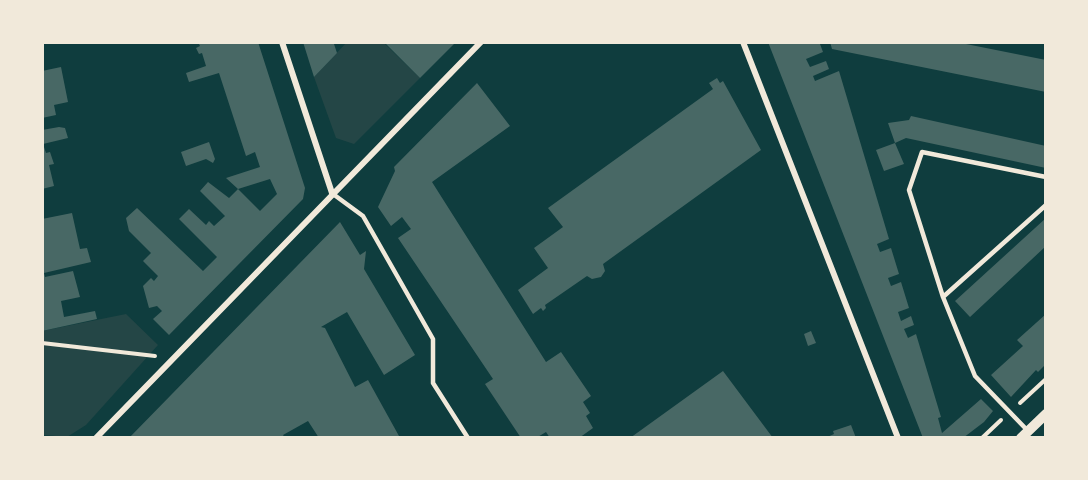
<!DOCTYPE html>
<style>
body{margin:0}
#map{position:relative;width:1088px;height:480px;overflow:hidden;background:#0f3d3e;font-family:"IBM Plex Serif",serif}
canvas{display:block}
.frame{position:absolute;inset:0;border:44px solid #f1e9da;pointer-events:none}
</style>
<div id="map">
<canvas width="1088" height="480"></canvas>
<div class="frame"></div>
</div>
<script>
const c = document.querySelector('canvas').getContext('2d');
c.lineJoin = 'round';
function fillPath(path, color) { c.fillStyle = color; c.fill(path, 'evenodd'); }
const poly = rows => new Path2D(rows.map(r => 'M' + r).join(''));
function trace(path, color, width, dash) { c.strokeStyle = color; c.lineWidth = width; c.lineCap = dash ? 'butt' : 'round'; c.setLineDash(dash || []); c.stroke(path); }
fillPath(poly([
 [347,42,383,42,420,78,354,144,336,138,314,77],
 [126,314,158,345,86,425,67,437,44,435,42,423,42,331]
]), '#244646');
fillPath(poly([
 [198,42,258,42,305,188,303,199,169,335,153,319,162,311,157,306,149,308,143,286,151,278,154,281,158,276,143,261,151,253,129,231,126,218,137,208,203,271,217,257,179,219,189,209,206,225,209,221,214,226,225,216,200,191,208,182,229,198,238,189,260,211,277,194,270,179,238,189,226,178,260,167,255,152,246,156,219,73,189,82,186,73,206,66,202,53,199,54,196,48,200,46],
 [303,42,338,42,334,44,337,53,314,77],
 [384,42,456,42,420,78],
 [768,42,826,42,820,44,823,52,806,59,810,67,826,61,829,69,813,76,815,81,839,71,889,239,877,244,880,252,891,248,899,274,888,278,891,286,901,282,909,308,898,312,901,321,911,316,914,325,904,329,908,338,916,334,941,417,938,418,942,433,981,399,993,411,984,422,963,438,923,438],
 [830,42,956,42,1046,60,1046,92,832,49],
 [61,67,68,102,54,105,56,115,42,118,42,71],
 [717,78,720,83,723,81,761,150,603,264,605,271,601,277,592,279,587,276,545,305,546,308,543,311,541,308,533,314,518,290,548,268,534,248,563,227,548,208,713,89,709,83],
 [477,83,510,126,432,182,546,362,561,352,591,396,583,402,590,413,586,416,593,428,579,438,550,438,546,432,536,438,521,438,485,384,493,379,398,238,411,229,402,217,391,226,378,207,395,171,394,167],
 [911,116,1046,146,1046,168,906,138,895,143,888,123,909,120],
 [59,127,65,128,68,138,43,144,46,153,50,152,54,164,49,165,54,186,42,189,42,130],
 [209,142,215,159,213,163,206,159,186,166,181,152],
 [895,143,904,164,884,171,876,150],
 [72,213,80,249,87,248,91,262,44,273,45,277,73,271,80,297,61,301,64,317,95,311,97,319,42,331,42,219],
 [1046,218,1046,246,970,317,955,301],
 [340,222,360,255,366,251,364,269,415,355,384,375,347,312,321,327,325,328,355,387,368,380,399,436,395,438,319,438,308,421,283,435,285,438,129,438],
 [1046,314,1046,364,1038,372,1036,370,1011,397,991,375,1023,346,1017,340],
 [811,331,816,343,808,346,804,334],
 [723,371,773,438,630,438],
 [851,425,856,438,825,438,834,434,833,431]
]), '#486865');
trace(poly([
 [42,343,155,356],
 [1020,403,1046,379],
 [982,438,1001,420]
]), '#f1e9da', 4);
trace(poly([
 [333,194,363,216,433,339,433,383,468,438],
 [943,297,1046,205],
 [1028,431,975,376,943,297,909,190,922,152,1046,177]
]), '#f1e9da', 4.5);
trace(poly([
 [282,42,332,193],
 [743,42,898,438],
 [96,438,481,42]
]), '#f1e9da', 6);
trace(poly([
 [1021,438,1046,414]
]), '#f1e9da', 10);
</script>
